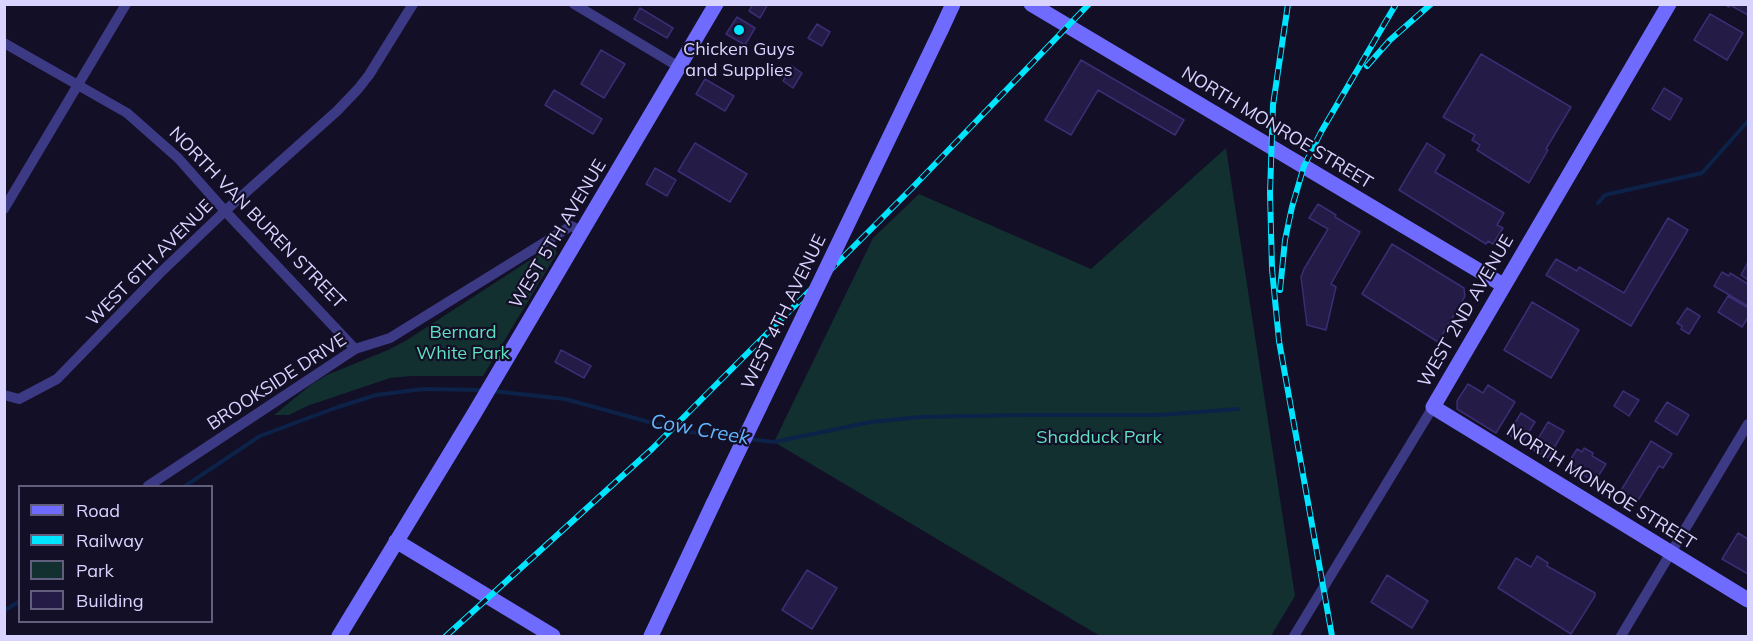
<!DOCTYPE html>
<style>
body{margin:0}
#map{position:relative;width:1753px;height:641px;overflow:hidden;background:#130f26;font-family:Mulish,sans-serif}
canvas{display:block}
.frame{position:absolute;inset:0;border:6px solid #d9d4ff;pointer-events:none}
.legend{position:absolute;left:18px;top:485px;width:195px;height:138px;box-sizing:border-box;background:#130f26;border:2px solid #625e7d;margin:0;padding:8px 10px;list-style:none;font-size:18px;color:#d9d4ff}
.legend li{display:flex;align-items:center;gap:12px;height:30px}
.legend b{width:30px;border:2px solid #625e7d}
</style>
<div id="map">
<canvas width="1753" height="641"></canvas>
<div class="frame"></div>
<ul class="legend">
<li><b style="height:8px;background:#6f6bff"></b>Road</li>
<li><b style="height:8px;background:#00e5ff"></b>Railway</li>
<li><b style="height:16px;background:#12302f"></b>Park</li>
<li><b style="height:16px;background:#241b47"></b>Building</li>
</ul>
</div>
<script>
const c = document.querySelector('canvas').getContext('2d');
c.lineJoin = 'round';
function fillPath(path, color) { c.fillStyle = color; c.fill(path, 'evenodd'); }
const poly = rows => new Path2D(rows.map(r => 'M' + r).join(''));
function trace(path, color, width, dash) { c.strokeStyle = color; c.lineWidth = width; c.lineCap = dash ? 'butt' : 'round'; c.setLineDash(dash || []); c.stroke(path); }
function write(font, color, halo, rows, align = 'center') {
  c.font = font + ' Mulish,sans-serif'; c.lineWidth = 4.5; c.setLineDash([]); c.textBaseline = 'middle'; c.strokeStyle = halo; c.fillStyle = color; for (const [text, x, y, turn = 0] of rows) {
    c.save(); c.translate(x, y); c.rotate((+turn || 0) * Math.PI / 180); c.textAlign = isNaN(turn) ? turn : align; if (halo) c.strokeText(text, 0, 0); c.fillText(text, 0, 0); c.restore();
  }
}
fillPath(poly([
 [1226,148,1295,596,1271,636,1100,636,774,442,873,238,919,194,1091,269],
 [550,247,554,247,557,253,483,376,411,376,390,378,307,406,289,415,274,415,312,384,327,375,388,350,407,340]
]), '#12302f');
trace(poly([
 [1598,203,1605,195,1702,173,1748,121],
 [493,391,565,399,682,431,741,439],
 [749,439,774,442,871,422,920,417,1022,415,1159,415,1238,409],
 [185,486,260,436,338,407,376,395,423,389,482,390],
 [4,611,20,601]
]), '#0c2248', 4);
const building = poly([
 [753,4,768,4,760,18,749,11,753,4],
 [1724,4,1748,4,1748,15,1730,5,1729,7,1724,4],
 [640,8,673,28,667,38,634,19,640,8],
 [1710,14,1743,33,1727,60,1694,40,1710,14],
 [737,17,755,28,745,45,726,34,737,17],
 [817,24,830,32,822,46,808,38,817,24],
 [601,50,625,64,604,98,581,84,601,50],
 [1481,54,1571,107,1546,149,1548,150,1529,183,1477,150,1480,145,1472,140,1475,135,1443,117,1481,54],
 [1081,60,1184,120,1175,135,1098,90,1071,135,1045,120,1081,60],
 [792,66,802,73,793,88,783,81,792,66],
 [705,79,734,96,725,111,696,94,705,79],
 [1664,88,1682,99,1670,120,1652,109,1664,88],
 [554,90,602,119,593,134,545,105,554,90],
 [695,143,747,174,730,202,678,171,695,143],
 [1427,143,1445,155,1435,172,1504,213,1497,225,1503,228,1493,244,1488,241,1486,244,1399,190,1427,143],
 [655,168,676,180,667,196,646,184,655,168],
 [1318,204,1336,215,1335,217,1360,232,1331,284,1336,287,1326,330,1307,325,1301,277,1304,269,1328,229,1309,218,1318,204],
 [1668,218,1688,230,1631,326,1546,275,1556,259,1577,271,1579,267,1624,293,1668,218],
 [1392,244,1464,288,1465,296,1463,300,1438,342,1362,294,1392,244],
 [1748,262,1748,280,1741,275,1748,262],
 [1722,272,1729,276,1730,273,1748,284,1748,306,1714,286,1722,272],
 [1728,296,1748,308,1748,320,1747,319,1742,327,1718,312,1728,296],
 [1532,302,1579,330,1551,378,1504,350,1532,302],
 [1687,308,1700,316,1689,334,1681,329,1682,326,1677,323,1687,308],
 [561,350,591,366,584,378,555,362,561,350],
 [1468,384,1483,393,1488,385,1515,402,1496,433,1457,409,1457,401,1468,384],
 [1623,391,1639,400,1629,416,1614,406,1623,391],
 [1667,402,1689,415,1677,435,1655,421,1667,402],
 [1521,413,1535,422,1522,443,1508,434,1521,413],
 [1548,422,1564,431,1548,458,1532,449,1548,422],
 [1651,441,1672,454,1663,468,1659,466,1637,502,1620,492,1651,441],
 [1584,448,1593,453,1592,456,1606,464,1597,478,1590,473,1588,478,1579,473,1581,470,1569,462,1577,449,1582,452,1584,448],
 [1738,533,1748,539,1748,574,1722,559,1738,533],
 [1537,556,1548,563,1547,566,1595,593,1595,596,1571,634,1498,588,1516,558,1531,567,1537,556],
 [807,570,837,588,812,629,782,610,807,570],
 [1387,575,1428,601,1412,628,1371,602,1387,575]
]);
fillPath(building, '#241b47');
trace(building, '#3b2d73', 1.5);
trace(poly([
 [574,4,679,67],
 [4,43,127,113,178,158,225,211,355,349],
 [4,209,126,4],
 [4,395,19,399,57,379,159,274,225,211,337,111,358,89,369,75,413,4],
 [148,486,355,349,390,338,571,226,582,231],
 [1294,636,1433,407],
 [1621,636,1748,424]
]), '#3d3a85', 10);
trace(poly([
 [1031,4,1503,285],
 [1669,4,1433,407,1748,600],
 [941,30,953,4],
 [396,541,553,636],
 [339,636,474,414,716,4],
 [651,636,713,504]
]), '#6f6bff', 15);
const rail = poly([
 [1288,4,1273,105,1270,193,1272,269,1279,341,1332,636],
 [1367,66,1390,40,1431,4],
 [1280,290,1285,240,1292,207,1304,166,1321,132,1396,4],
 [446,636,652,449,913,187,1089,4]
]);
trace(rail, '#00e5ff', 6);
trace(rail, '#130f26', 4, [11]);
trace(poly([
 [713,504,941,30]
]), '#6f6bff', 15);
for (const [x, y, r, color] of [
 [739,30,6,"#00e5ff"]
]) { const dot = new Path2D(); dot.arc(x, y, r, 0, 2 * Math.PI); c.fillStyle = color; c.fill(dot); trace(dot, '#130f26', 2); }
write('18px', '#d9d4ff', '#130f26', [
 ["Chicken Guys",739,50],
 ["and Supplies",739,71]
]);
write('18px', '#d9d4ff', '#130f26', [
 ["NORTH MONROE STREET",1277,128,31],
 ["NORTH VAN BUREN STREET",257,218,46],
 ["WEST 5TH AVENUE",558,234,-59],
 ["WEST 6TH AVENUE",150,263,-45],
 ["WEST 2ND AVENUE",1466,311,-60],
 ["WEST 4TH AVENUE",784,312,-64],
 ["BROOKSIDE DRIVE",277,382,-33],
 ["NORTH MONROE STREET",1601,487,32]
]);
write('18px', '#5fe0c0', '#130f26', [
 ["Bernard",463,333],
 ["White Park",463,354],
 ["Shadduck Park",1099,438]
]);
write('italic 20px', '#62b6ff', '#130f26', [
 ["Cow Creek",700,430,10]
]);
</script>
